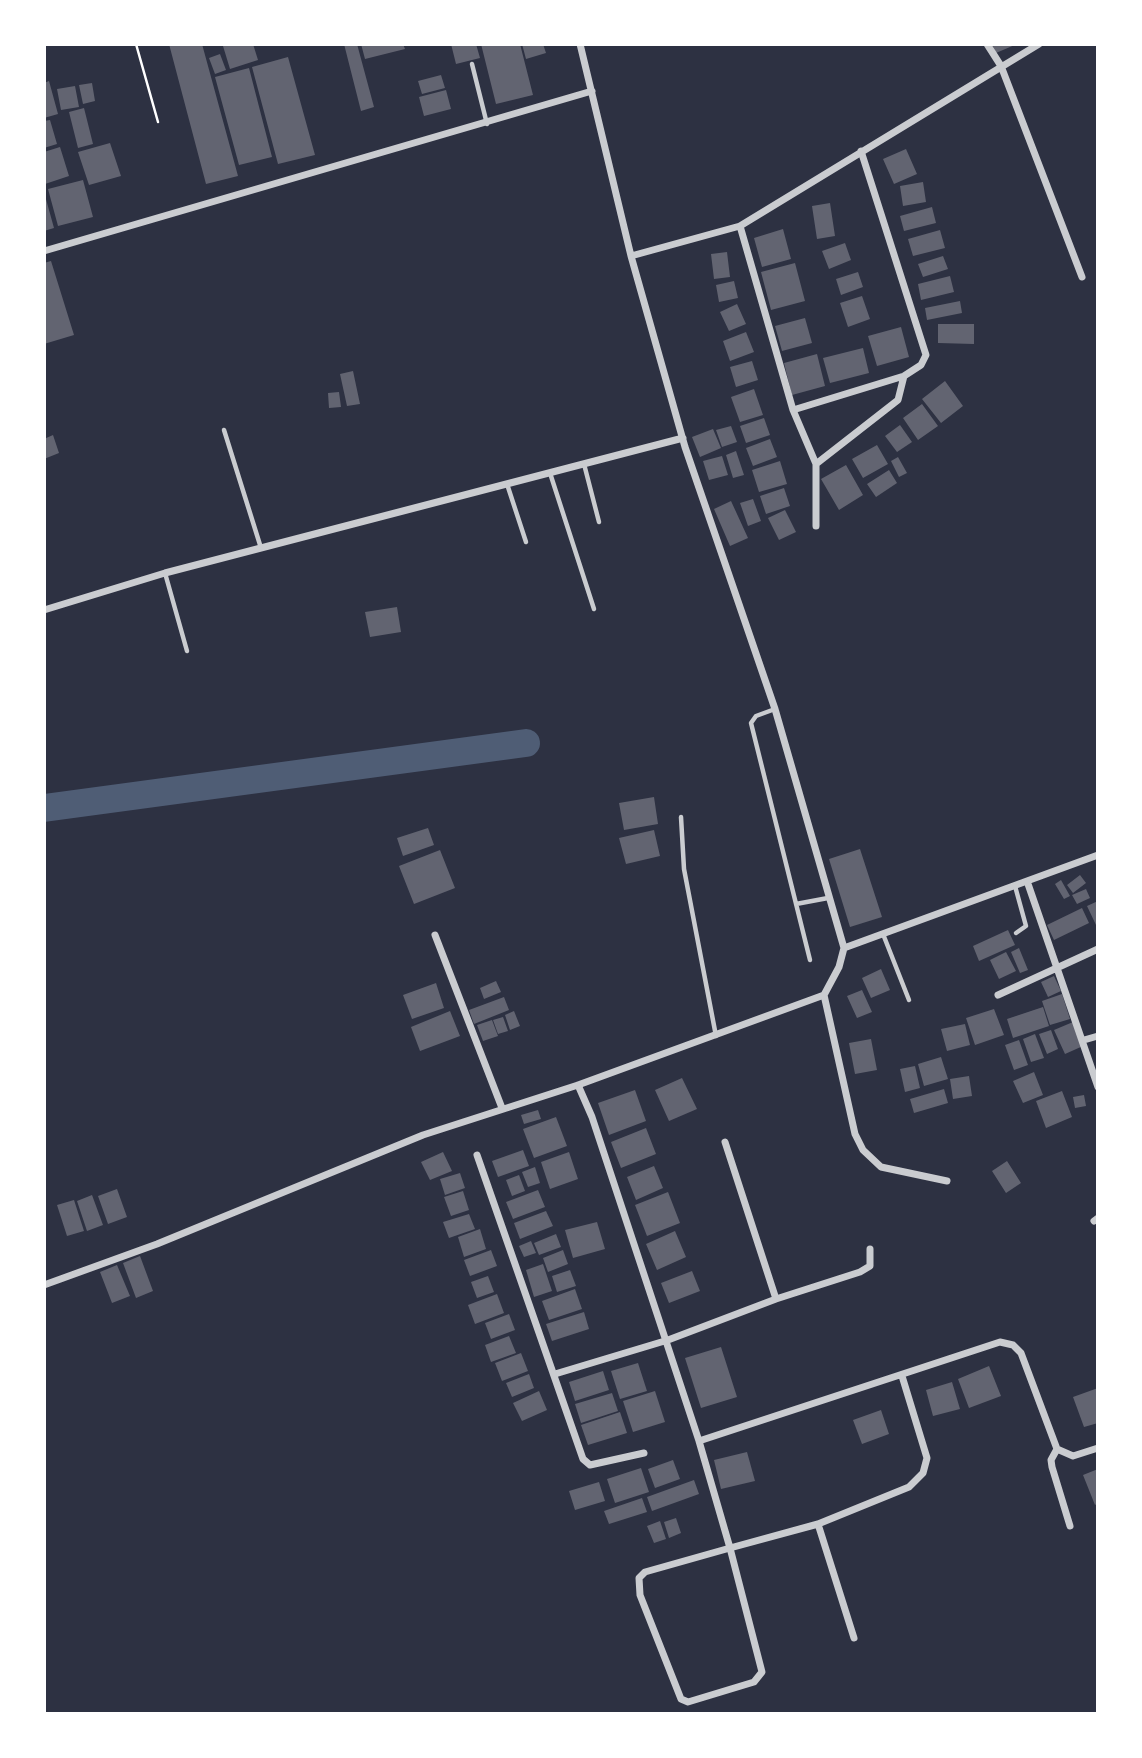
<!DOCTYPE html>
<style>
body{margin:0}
#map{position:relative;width:1142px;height:1758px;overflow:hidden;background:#2d3142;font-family:"Fira Sans",sans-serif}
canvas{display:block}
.frame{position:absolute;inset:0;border:46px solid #fff;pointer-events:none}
</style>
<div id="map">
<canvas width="1142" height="1758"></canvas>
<div class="frame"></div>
</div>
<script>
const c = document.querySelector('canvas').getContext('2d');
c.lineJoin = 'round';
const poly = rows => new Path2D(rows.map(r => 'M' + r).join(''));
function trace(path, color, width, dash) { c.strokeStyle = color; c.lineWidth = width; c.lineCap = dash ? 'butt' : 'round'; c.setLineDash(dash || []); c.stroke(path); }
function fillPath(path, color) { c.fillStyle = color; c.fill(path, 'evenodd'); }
trace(poly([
 [44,808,526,743]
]), '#4f5d75', 28);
fillPath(poly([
 [169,44,202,44,238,176,206,184],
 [229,44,253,44,258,60,230,69,223,46],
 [344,44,357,44,374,107,361,111],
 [361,44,403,44,405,49,365,59],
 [451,44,476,44,480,58,456,64],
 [481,44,520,44,533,95,496,104],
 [522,44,543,44,546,53,526,59],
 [992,44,1017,44,996,53],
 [220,54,226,70,215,74,209,58],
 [288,57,315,155,278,164,252,67],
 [249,68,272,157,239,165,215,77],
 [441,75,445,88,422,94,418,81],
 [49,81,58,114,44,118,44,83],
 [92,83,95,101,83,104,79,85],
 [75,86,79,107,61,110,57,89],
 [446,90,451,109,424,116,419,97],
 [84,108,93,144,78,148,69,112],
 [50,120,57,144,44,148,44,121],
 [110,143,121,176,89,185,78,152],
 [60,147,69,176,45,184,44,152],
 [906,149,917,174,894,184,883,159],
 [83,180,93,217,58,226,48,189],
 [923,182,926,202,903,206,900,186],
 [44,192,54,228,44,231],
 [830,203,835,236,817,239,812,206],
 [932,207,936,223,904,231,900,216],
 [783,229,791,259,762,267,754,238],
 [940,230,945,248,913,256,908,239],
 [845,243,851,260,829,269,822,251],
 [727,252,730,277,714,279,711,254],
 [943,256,948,269,923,277,918,264],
 [51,261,74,335,44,344,44,263],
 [795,263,805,301,771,310,761,272],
 [858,272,863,287,841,295,836,279],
 [950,276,954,292,921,300,918,284],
 [734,281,738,298,719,302,716,285],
 [862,296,870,319,848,327,840,303],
 [960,301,962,313,927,320,925,308],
 [737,304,746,324,729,331,720,312],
 [805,318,812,343,782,351,775,326],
 [938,324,974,324,974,344,938,343],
 [901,327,909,357,877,366,868,336],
 [746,332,754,352,730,361,723,341],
 [863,348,869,373,830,383,823,358],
 [817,354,825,386,792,395,784,363],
 [752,361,758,380,736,387,730,367],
 [353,371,360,404,347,406,340,374],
 [945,381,963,406,941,423,922,399],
 [754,389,763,415,740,422,731,397],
 [339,392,341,407,329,408,328,393],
 [922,404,938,426,918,440,903,418],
 [764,418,770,435,746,443,740,426],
 [900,425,912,442,897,452,885,436],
 [731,426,737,442,722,447,716,430],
 [713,429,721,448,700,457,692,437],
 [53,435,59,453,44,459,44,439],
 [770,439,777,457,753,466,746,448],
 [877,445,888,464,863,478,852,459],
 [736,451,744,475,733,478,726,455],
 [722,456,728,475,709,480,703,461],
 [898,457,907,473,899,477,891,461],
 [780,461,787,484,759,492,752,470],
 [846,465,863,495,839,510,821,479],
 [889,470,897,483,876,497,867,484],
 [784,488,790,506,766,514,760,496],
 [753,499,761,521,748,526,740,503],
 [731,501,748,538,730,546,714,509],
 [785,510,796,532,779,540,768,518],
 [397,607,401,632,370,637,365,612],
 [654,797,658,824,624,830,619,803],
 [428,828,434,845,403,856,397,838],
 [654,830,660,856,626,864,619,838],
 [860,849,882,917,850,927,829,859],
 [440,850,455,888,414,904,399,866],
 [1080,875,1086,883,1073,893,1067,885],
 [1061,880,1070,896,1064,899,1055,884],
 [1086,889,1090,898,1077,904,1072,895],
 [1098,901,1098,925,1096,925,1087,906],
 [1082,908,1089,923,1054,940,1047,925],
 [1008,930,1015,945,979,961,973,946],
 [1019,948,1028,970,1020,973,1011,952],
 [1006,952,1016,971,999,979,990,960],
 [881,969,890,990,871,998,862,978],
 [1054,976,1061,991,1048,997,1041,982],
 [496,981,501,992,484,999,480,988],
 [436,983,444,1008,412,1019,403,995],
 [862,990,872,1012,857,1018,847,996],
 [1062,994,1070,1019,1050,1025,1042,1001],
 [504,997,509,1010,474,1024,469,1010],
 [1043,1007,1049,1026,1013,1038,1007,1019],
 [994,1009,1004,1035,975,1045,966,1018],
 [450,1011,460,1036,420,1051,411,1027],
 [514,1011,520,1026,510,1030,505,1015],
 [503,1017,508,1031,498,1034,493,1020],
 [492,1020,498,1036,483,1041,477,1025],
 [1073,1022,1083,1046,1065,1054,1054,1030],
 [965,1024,970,1045,947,1051,941,1029],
 [1051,1030,1058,1049,1047,1054,1039,1034],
 [1035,1034,1044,1058,1031,1062,1023,1039],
 [871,1039,877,1070,855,1074,849,1043],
 [1019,1040,1028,1065,1014,1070,1005,1045],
 [941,1057,948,1079,924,1086,918,1064],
 [915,1066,920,1088,905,1092,900,1069],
 [1034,1072,1043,1095,1023,1103,1013,1081],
 [969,1076,972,1096,953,1099,950,1079],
 [682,1078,697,1109,669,1121,655,1090],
 [944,1089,948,1103,914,1113,910,1099],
 [635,1090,646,1121,609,1135,598,1103],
 [1062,1091,1072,1117,1046,1128,1036,1101],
 [1084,1095,1086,1106,1075,1108,1073,1097],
 [538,1110,541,1119,524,1124,521,1115],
 [556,1117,567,1146,534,1158,523,1129],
 [646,1128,656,1154,621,1168,611,1142],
 [523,1150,529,1166,498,1177,492,1161],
 [443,1152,452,1171,430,1180,421,1162],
 [569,1152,578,1179,550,1189,541,1162],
 [1007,1161,1021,1183,1006,1193,992,1171],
 [654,1166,663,1188,636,1200,627,1177],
 [535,1167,540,1183,528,1187,522,1172],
 [460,1173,465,1188,445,1195,440,1179],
 [519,1175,525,1191,512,1196,506,1180],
 [117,1189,127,1217,108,1224,98,1196],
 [538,1190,545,1207,513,1219,506,1202],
 [463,1191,469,1210,451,1216,444,1197],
 [668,1192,680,1223,647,1236,635,1205],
 [92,1195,103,1225,87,1231,77,1201],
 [74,1200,84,1231,67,1236,57,1205],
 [546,1211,553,1226,520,1239,514,1223],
 [469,1214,475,1229,449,1238,443,1222],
 [597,1222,605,1249,573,1258,565,1230],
 [480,1229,486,1249,464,1257,458,1237],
 [675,1231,686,1257,657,1270,646,1244],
 [556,1234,561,1247,539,1255,534,1243],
 [531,1241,536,1253,524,1257,519,1246],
 [491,1250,497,1266,470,1276,464,1260],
 [563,1250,568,1264,548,1272,543,1258],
 [140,1256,153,1291,136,1298,123,1263],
 [543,1264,552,1291,534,1297,526,1270],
 [117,1265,130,1296,112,1303,100,1272],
 [570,1270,576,1286,557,1292,552,1276],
 [692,1271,700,1291,669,1303,661,1283],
 [488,1276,494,1292,477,1298,471,1282],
 [575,1289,582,1309,549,1320,542,1301],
 [497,1294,504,1313,475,1324,468,1305],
 [584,1312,589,1329,552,1341,546,1324],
 [509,1314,515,1330,491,1339,485,1323],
 [509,1336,516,1353,491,1362,485,1345],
 [721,1347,737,1397,701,1408,685,1358],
 [521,1353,528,1371,502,1381,495,1363],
 [638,1363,647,1391,620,1399,611,1371],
 [989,1366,1001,1396,969,1408,958,1379],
 [603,1371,609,1390,575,1401,569,1382],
 [529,1374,534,1388,512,1397,506,1383],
 [952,1382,960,1409,933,1416,926,1390],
 [1098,1388,1098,1423,1084,1427,1073,1397],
 [539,1391,547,1410,522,1421,513,1403],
 [655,1391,665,1422,633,1432,623,1401],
 [612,1393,618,1411,581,1423,575,1404],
 [881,1410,889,1434,862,1444,853,1420],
 [620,1412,627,1433,588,1445,581,1425],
 [747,1452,755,1481,721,1489,714,1460],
 [673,1460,680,1479,655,1488,648,1469],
 [641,1468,649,1492,615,1503,607,1479],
 [1098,1469,1098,1503,1095,1505,1083,1475],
 [694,1480,699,1494,652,1511,647,1497],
 [599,1482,605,1501,575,1510,569,1491],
 [642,1498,647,1512,609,1524,604,1511],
 [676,1518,681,1533,669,1538,664,1522],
 [660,1521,666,1539,654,1543,647,1526]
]), '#626471');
trace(poly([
 [136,44,158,122]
]), '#fff', 2.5);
trace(poly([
 [472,64,487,124],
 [224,430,261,548],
 [584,464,599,522],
 [550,473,594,609],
 [507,484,526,542],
 [165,573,187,651],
 [775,709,756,716,751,723,810,960],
 [681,817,684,869,716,1036],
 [1015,886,1026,926,1016,933],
 [796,904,828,898],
 [883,934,909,1000]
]), '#caccd0', 4.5);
trace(poly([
 [580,44,631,256,685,447,775,709,844,948],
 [987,44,1001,66,1082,277],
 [740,226,793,410,816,464,816,526],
 [44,251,592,91],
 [631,256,740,226,1039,44],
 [793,410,904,376,921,365,926,355,861,151],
 [816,464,898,400,904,376],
 [44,610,165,573,683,438],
 [1027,881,1098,1087],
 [435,935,502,1108],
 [844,948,1098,855],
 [824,995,855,1134,863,1150,881,1167,947,1181],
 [998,995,1098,949],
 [1084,1040,1098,1036],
 [578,1085,592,1117,699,1441,1000,1342,1013,1345,1021,1353,1057,1449,1073,1456,1098,1448],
 [725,1142,776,1299],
 [477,1155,583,1459,590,1465,644,1453],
 [1094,1221,1098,1218],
 [44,1285,157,1244,423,1135,578,1085,824,995,839,967,844,948],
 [555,1374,668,1340,776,1299,860,1272,870,1266,870,1249],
 [699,1441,730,1548,762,1672,754,1682,688,1702,681,1699,640,1595,639,1578,645,1572,730,1548,818,1524,909,1487,923,1473,927,1458,902,1376],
 [1057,1449,1051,1460,1052,1467,1070,1526],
 [818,1524,854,1638]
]), '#caccd0', 7);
</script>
